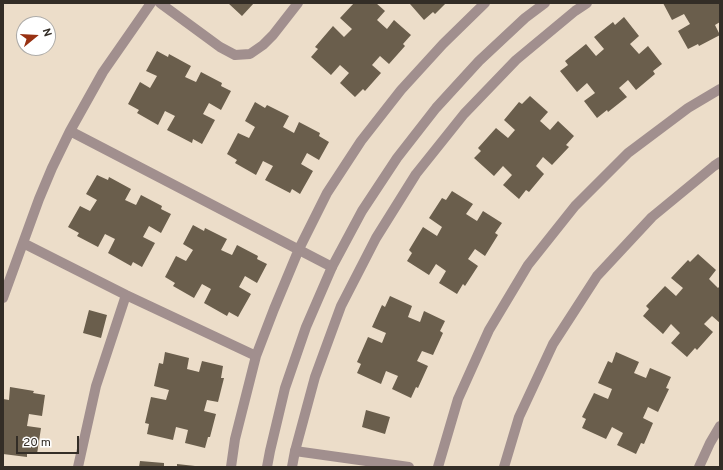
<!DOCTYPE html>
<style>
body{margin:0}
#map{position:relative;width:723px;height:470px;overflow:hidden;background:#ecddc9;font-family:Overpass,sans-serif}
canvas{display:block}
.frame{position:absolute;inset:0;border:4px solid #332d26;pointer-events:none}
.north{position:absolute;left:16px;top:16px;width:40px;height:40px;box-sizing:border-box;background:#fff;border:1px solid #adaba8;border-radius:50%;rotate:72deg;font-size:11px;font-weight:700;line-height:16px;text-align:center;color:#332d26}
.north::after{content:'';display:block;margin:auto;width:14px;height:18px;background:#983112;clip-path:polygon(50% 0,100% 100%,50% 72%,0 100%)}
.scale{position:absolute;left:16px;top:436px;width:63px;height:18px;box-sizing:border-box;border:2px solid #332d26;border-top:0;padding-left:5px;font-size:12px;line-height:14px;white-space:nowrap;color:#332d26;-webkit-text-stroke:3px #fff;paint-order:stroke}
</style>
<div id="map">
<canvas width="723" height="470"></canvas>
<div class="frame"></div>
<div class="north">N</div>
<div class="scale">20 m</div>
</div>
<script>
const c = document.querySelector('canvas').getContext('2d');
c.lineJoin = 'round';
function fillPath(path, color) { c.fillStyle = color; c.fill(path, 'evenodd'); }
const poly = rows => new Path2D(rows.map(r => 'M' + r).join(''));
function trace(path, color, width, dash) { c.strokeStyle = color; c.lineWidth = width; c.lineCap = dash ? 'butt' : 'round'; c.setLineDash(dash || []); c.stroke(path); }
fillPath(poly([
 [228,3,254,3,242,16],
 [354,3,376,3,385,11,377,20,387,29,394,20,411,35,403,44,405,46,389,64,380,56,372,65,381,73,365,91,363,89,355,97,340,83,349,73,340,65,331,75,311,57,318,49,315,47,333,26,344,37,352,29,340,18],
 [411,3,446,3,435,14,433,12,424,20,410,4],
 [663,3,720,3,720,22,715,25,720,35,699,46,698,44,688,49,678,31,690,24,684,14,672,20],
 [624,17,639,36,630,44,639,54,648,46,662,64,653,71,655,74,636,90,628,80,619,88,627,97,608,112,607,110,597,118,584,101,595,93,587,83,577,92,560,71,568,65,565,61,586,44,596,56,604,49,594,37,613,22,615,25],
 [157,51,168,57,169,54,191,66,185,77,196,82,201,72,222,83,221,86,231,91,221,110,209,103,203,114,215,120,202,144,193,139,192,143,167,130,175,116,165,111,158,125,137,113,139,110,128,104,140,82,150,88,157,76,146,71],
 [530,96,548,112,540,121,550,130,558,121,574,136,566,145,569,147,552,165,543,157,536,166,544,174,529,192,526,190,519,199,503,185,512,175,503,166,494,176,474,158,481,151,478,148,496,128,508,138,515,130,504,120,519,102,522,104],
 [255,102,265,108,267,105,289,116,283,127,294,133,299,122,320,133,319,136,329,142,319,160,307,153,301,164,313,171,300,194,292,189,290,193,265,180,273,166,263,161,256,175,235,163,237,160,227,154,238,133,249,138,255,127,245,121],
 [97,175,108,180,109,177,131,189,125,200,136,205,141,195,162,206,161,209,171,214,161,233,149,226,143,237,155,243,142,267,133,262,131,266,108,253,115,239,105,234,98,247,77,236,79,233,68,227,80,206,90,211,97,200,86,194],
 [452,191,473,204,466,214,477,221,483,211,502,223,495,233,498,235,485,256,475,249,468,259,478,266,465,286,463,284,457,294,439,283,446,271,436,264,429,275,407,261,412,253,409,250,423,227,437,236,442,227,429,218,442,198,446,200],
 [193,225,204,231,205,228,227,239,221,250,232,255,237,245,258,256,257,259,267,264,257,283,245,276,239,287,251,294,238,317,229,312,227,316,204,303,211,289,202,284,194,298,173,286,175,283,165,277,176,256,186,261,193,250,183,244],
 [698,254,716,270,709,279,718,288,720,286,720,323,712,316,704,324,713,332,697,350,695,348,687,357,671,343,680,333,671,324,663,334,643,316,649,309,646,306,665,286,676,296,683,288,671,278,688,260,690,262],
 [390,296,412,306,408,317,420,322,424,311,445,321,440,331,443,333,433,355,422,351,417,361,428,366,418,388,416,387,411,398,392,389,398,376,386,371,381,384,357,373,361,364,357,362,368,337,382,343,386,333,372,327,382,305,385,307],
 [89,310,107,315,101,338,83,333],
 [165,352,189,358,187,369,199,372,202,361,223,366,221,378,224,378,218,402,207,400,204,411,216,414,210,437,208,437,205,448,185,443,188,430,176,427,173,440,147,434,149,424,145,423,151,397,166,400,169,390,154,386,159,363,163,364],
 [616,352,639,362,634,373,646,378,650,368,671,377,666,388,669,389,658,412,648,407,643,418,653,423,644,444,641,443,636,454,617,445,623,433,612,427,606,439,582,428,586,419,582,417,594,393,608,399,612,389,598,383,608,361,612,363],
 [10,387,34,391,33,393,45,395,42,416,29,414,27,426,41,428,37,454,27,453,27,457,3,454,3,399,9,400],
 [366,410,390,417,385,434,362,427],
 [140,461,164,463,164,467,139,467],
 [177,464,195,466,195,467,177,467]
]), '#6a5e4c');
trace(poly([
 [160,3,220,47,235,55,250,54,263,45,273,35,298,3],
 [70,131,332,267],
 [23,243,126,295,256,356],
 [3,298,39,199,52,168,70,131,103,72,151,3],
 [295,451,409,467],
 [78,467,96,386,126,295],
 [231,467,235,439,256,356,274,309,299,249,327,193,361,141,401,90,443,44,485,3],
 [438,467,458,399,489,330,528,265,575,206,628,153,688,108,720,89],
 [504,467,519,417,553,344,597,276,652,217,714,166,720,162],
 [699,467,710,443,720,426]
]), '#a18f8e', 10);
trace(poly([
 [267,467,270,451,285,388,306,327,332,267,362,211,397,158,436,108,479,61,525,18,545,3],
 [292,467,295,451,315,377,341,306,376,238,416,174,464,114,516,60,575,11,587,3]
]), '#a18f8e', 10);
</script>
